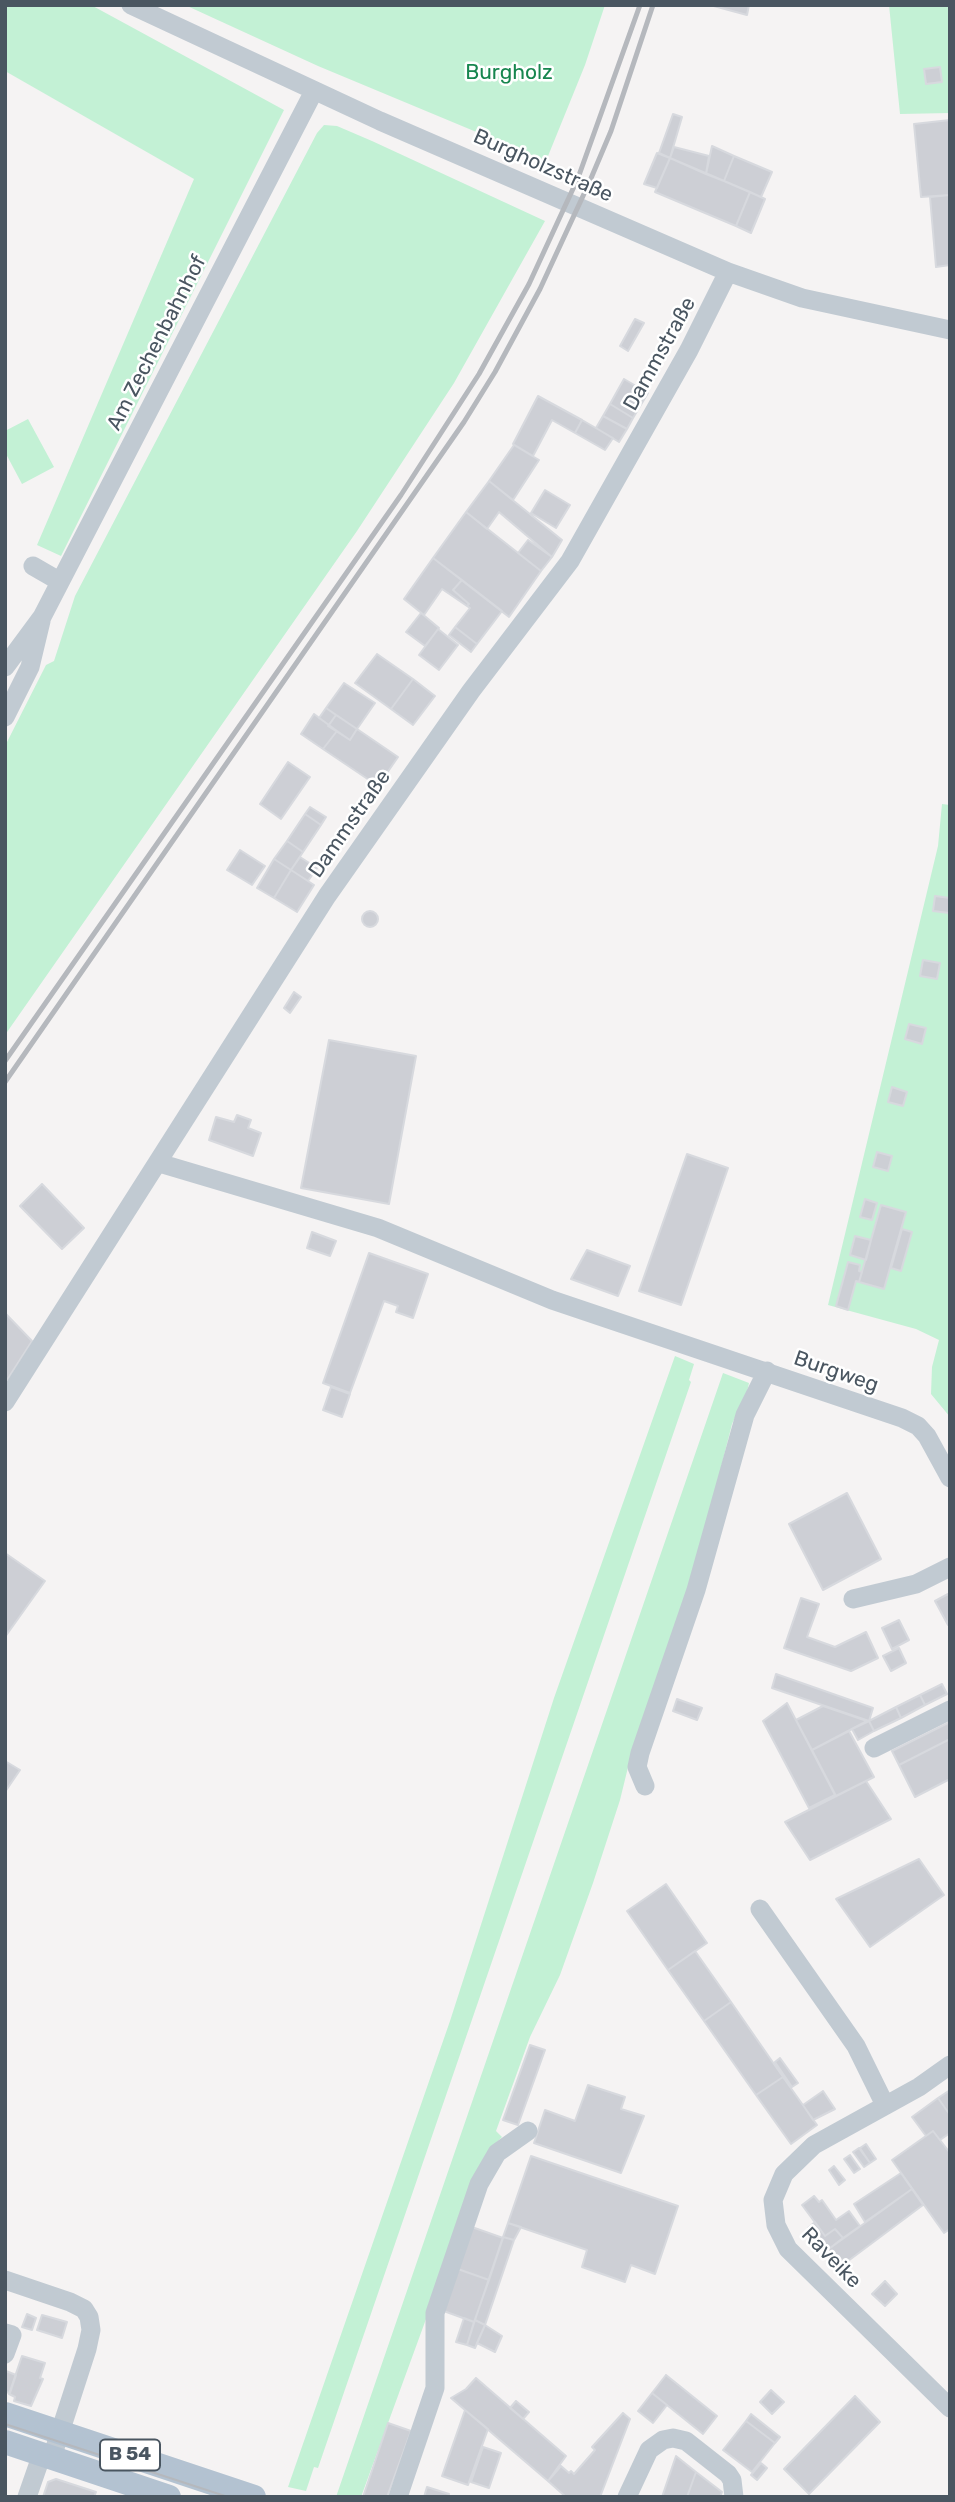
<!DOCTYPE html>
<meta charset="utf-8">
<style>
body{margin:0}
#map{position:relative;width:955px;height:2502px;overflow:hidden;background:#f5f3f3;font-family:Rubik,sans-serif}
canvas{display:block}
.frame{position:absolute;inset:0;border:7px solid #4a5661;pointer-events:none}
</style>
<div id="map">
<canvas width="955" height="2502"></canvas>
<div class="frame"></div>
</div>
<script>
const c = document.querySelector('canvas').getContext('2d');
c.lineJoin = 'round';
function fillPath(path, color) { c.fillStyle = color; c.fill(path, 'evenodd'); }
const poly = rows => new Path2D(rows.map(r => 'M' + r).join(''));
function trace(path, color, width, dash) { c.strokeStyle = color; c.lineWidth = width; c.lineCap = dash ? 'butt' : 'round'; c.setLineDash(dash || []); c.stroke(path); }
function write(font, color, halo, rows, align = 'center') {
  c.font = font + ' Rubik,sans-serif'; c.lineWidth = 5; c.setLineDash([]); c.textBaseline = 'middle'; c.strokeStyle = halo; c.fillStyle = color; for (const [text, x, y, turn = 0] of rows) {
    c.save(); c.translate(x, y); c.rotate((+turn || 0) * Math.PI / 180); c.textAlign = isNaN(turn) ? turn : align; if (halo) c.strokeText(text, 0, 0); c.fillText(text, 0, 0); c.restore();
  }
}
fillPath(poly([
 [5,5,91,5,284,110,61,556,37,545,194,179,5,71],
 [185,5,605,5,585,65,546,161,318,66],
 [889,5,950,5,950,113,900,114],
 [324,125,337,126,372,141,545,221,454,383,357,531,5,1035,5,746,46,665,54,661,75,596,317,133],
 [28,419,54,467,22,484,5,452,5,431],
 [942,804,950,805,950,1417,931,1394,932,1367,939,1340,916,1329,828,1305,938,846],
 [675,1356,694,1364,689,1380,691,1382,318,2468,314,2467,306,2491,288,2487,450,2021,554,1698],
 [723,1373,749,1383,747,1392,732,1424,690,1591,631,1755,620,1800,593,1883,560,1975,530,2037,496,2131,502,2137,496,2143,479,2174,361,2497,336,2497]
]), '#c3f1d5');
const building = poly([
 [710,5,749,5,747,15,710,5],
 [940,67,942,82,926,84,924,69,940,67],
 [673,114,682,117,670,158,659,153,673,114],
 [950,120,950,195,921,197,914,124,950,120],
 [712,146,734,156,724,181,706,174,712,146],
 [674,147,709,156,706,174,670,158,674,147],
 [657,153,670,158,657,188,644,184,657,153],
 [734,156,772,172,761,197,724,181,734,156],
 [670,158,750,192,736,226,655,192,670,158],
 [750,192,765,199,751,233,736,226,750,192],
 [950,195,950,265,936,267,930,197,950,195],
 [635,319,644,323,628,351,620,346,635,319],
 [624,379,648,393,633,418,610,404,624,379],
 [538,396,582,420,575,433,552,420,533,456,513,444,538,396],
 [610,404,633,418,627,429,603,416,610,404],
 [603,416,627,429,619,442,596,428,603,416],
 [582,420,613,438,605,450,575,433,582,420],
 [514,445,539,460,513,500,489,481,514,445],
 [489,481,562,540,552,557,499,512,487,529,466,512,489,481],
 [545,490,570,505,556,528,531,513,545,490],
 [466,512,541,571,509,617,433,558,466,512],
 [528,540,552,557,541,571,518,553,528,540],
 [433,558,462,580,453,590,469,604,467,606,442,589,424,615,404,599,433,558],
 [462,580,502,611,477,644,455,627,470,608,467,606,469,604,453,590,462,580],
 [421,613,439,628,425,646,406,632,421,613],
 [455,627,477,644,471,652,449,635,455,627],
 [438,629,458,645,439,670,419,655,438,629],
 [377,654,413,679,391,709,355,683,377,654],
 [413,679,435,696,413,725,391,709,413,679],
 [344,683,375,703,357,729,326,708,344,683],
 [326,708,336,715,329,725,319,718,326,708],
 [314,714,337,731,323,749,301,734,314,714],
 [336,715,357,729,350,740,328,726,336,715],
 [357,729,398,757,378,786,323,749,337,731,350,740,357,729],
 [288,762,310,777,281,819,260,804,288,762],
 [310,807,326,817,321,825,305,814,310,807],
 [305,814,321,825,303,852,287,841,305,814],
 [287,841,303,852,291,870,274,859,287,841],
 [240,850,265,866,252,885,227,870,240,850],
 [300,857,317,868,308,881,291,870,300,857],
 [274,859,291,870,274,898,257,888,274,859],
 [291,870,314,885,297,912,274,898,291,870],
 [935,896,950,898,949,913,933,911,935,896],
 '362 919a8 8 0 1 1 16 0a8 8 0 1 1-16 0Z',
 [923,960,940,963,937,979,920,976,923,960],
 [294,992,301,997,290,1013,284,1008,294,992],
 [909,1024,926,1028,922,1044,905,1039,909,1024],
 [329,1040,416,1056,389,1204,301,1188,329,1040],
 [892,1087,907,1092,903,1106,888,1102,892,1087],
 [237,1115,251,1120,248,1128,261,1133,253,1156,209,1140,216,1117,234,1122,237,1115],
 [877,1152,892,1156,888,1171,873,1167,877,1152],
 [687,1154,728,1168,681,1305,639,1291,687,1154],
 [42,1184,84,1228,62,1249,20,1206,42,1184],
 [865,1199,877,1203,872,1220,860,1217,865,1199],
 [881,1205,906,1212,884,1289,859,1282,881,1205],
 [902,1229,912,1232,901,1271,891,1268,902,1229],
 [312,1232,336,1241,330,1256,307,1248,312,1232],
 [855,1236,871,1240,866,1260,850,1255,855,1236],
 [587,1250,630,1266,618,1296,571,1279,587,1250],
 [369,1253,428,1274,413,1318,396,1312,398,1306,384,1301,350,1393,323,1383,369,1253],
 [848,1262,860,1265,859,1271,862,1272,859,1282,856,1281,848,1310,836,1306,848,1262],
 [5,1313,32,1341,7,1380,5,1379,5,1313],
 [331,1387,350,1394,342,1417,323,1410,331,1387],
 [847,1493,881,1559,823,1590,789,1524,847,1493],
 [5,1553,45,1581,5,1637,5,1553],
 [948,1594,950,1598,948,1625,935,1601,948,1594],
 [801,1598,819,1604,807,1637,835,1647,866,1632,878,1658,851,1671,784,1648,801,1598],
 [899,1620,909,1640,892,1649,882,1628,899,1620],
 [899,1648,906,1663,891,1671,883,1656,899,1648],
 [776,1674,873,1708,869,1721,772,1688,776,1674],
 [942,1684,947,1694,925,1705,920,1695,942,1684],
 [920,1695,925,1705,901,1718,896,1707,920,1695],
 [677,1699,702,1708,697,1720,673,1711,677,1699],
 [787,1703,835,1795,809,1808,763,1721,787,1703],
 [823,1706,867,1721,812,1750,796,1720,823,1706],
 [896,1707,901,1718,874,1731,869,1721,896,1707],
 [869,1721,874,1731,858,1740,852,1729,869,1721],
 [950,1722,950,1739,899,1765,892,1751,950,1722],
 [849,1731,874,1777,836,1796,812,1750,849,1731],
 [950,1739,950,1779,915,1797,899,1765,950,1739],
 [5,1761,20,1770,5,1792,5,1761],
 [866,1781,891,1819,810,1860,785,1822,866,1781],
 [919,1859,944,1895,870,1947,836,1899,919,1859],
 [666,1884,707,1943,668,1970,627,1911,666,1884],
 [695,1951,731,2002,704,2021,668,1970,695,1951],
 [731,2002,783,2077,756,2095,704,2021,731,2002],
 [530,2045,545,2050,518,2125,503,2120,530,2045],
 [780,2058,798,2083,792,2087,775,2062,780,2058],
 [783,2077,817,2125,791,2144,756,2095,783,2077],
 [588,2085,625,2097,621,2109,644,2116,621,2173,534,2143,545,2110,575,2121,588,2085],
 [950,2090,950,2115,938,2098,950,2090],
 [823,2091,835,2109,813,2120,803,2105,823,2091],
 [938,2098,950,2115,950,2133,940,2140,933,2131,926,2136,912,2117,938,2098],
 [933,2131,950,2153,950,2229,944,2233,892,2160,933,2131],
 [866,2144,876,2159,870,2163,860,2148,866,2144],
 [859,2148,870,2163,864,2167,853,2152,859,2148],
 [850,2155,860,2169,854,2173,844,2159,850,2155],
 [531,2156,678,2206,655,2274,631,2265,625,2282,582,2267,587,2250,508,2223,531,2156],
 [834,2166,845,2180,839,2185,829,2170,834,2166],
 [901,2173,912,2189,865,2222,854,2204,901,2173],
 [912,2189,923,2205,840,2267,826,2251,912,2189],
 [814,2196,819,2202,822,2200,836,2220,849,2211,860,2226,843,2238,835,2229,825,2236,802,2205,814,2196],
 [815,2222,825,2236,835,2229,843,2238,826,2251,808,2228,815,2222],
 [508,2223,521,2227,514,2240,503,2237,508,2223],
 [469,2226,503,2238,489,2280,455,2268,469,2226],
 [503,2237,514,2240,485,2325,475,2320,503,2237],
 [455,2268,489,2280,474,2322,441,2310,455,2268],
 [885,2281,897,2294,885,2306,872,2294,885,2281],
 [27,2314,36,2318,32,2330,22,2327,27,2314],
 [42,2315,67,2322,62,2338,37,2330,42,2315],
 [464,2318,474,2322,467,2345,456,2342,464,2318],
 [475,2320,485,2325,475,2348,467,2345,475,2320],
 [485,2325,502,2336,495,2352,477,2343,485,2325],
 [22,2356,45,2363,40,2378,43,2379,31,2406,14,2401,15,2397,9,2394,22,2356],
 [6,2371,16,2375,10,2393,5,2392,6,2371],
 [666,2375,717,2416,703,2434,652,2393,666,2375],
 [476,2378,566,2456,548,2481,451,2398,466,2389,476,2378],
 [771,2390,784,2402,772,2414,760,2402,771,2390],
 [652,2393,667,2405,653,2423,638,2411,652,2393],
 [855,2396,880,2422,809,2494,784,2469,855,2396],
 [516,2401,529,2412,523,2419,510,2408,516,2401],
 [465,2410,488,2429,468,2485,442,2476,465,2410],
 [623,2413,630,2419,600,2497,566,2497,548,2481,561,2466,569,2473,571,2471,574,2474,595,2450,592,2447,623,2413],
 [751,2414,780,2437,775,2443,746,2421,751,2414],
 [746,2421,775,2443,752,2472,723,2450,746,2421],
 [388,2423,411,2431,387,2497,363,2497,388,2423],
 [483,2447,501,2453,489,2488,471,2482,483,2447],
 [676,2456,696,2472,687,2497,662,2497,676,2456],
 [761,2463,767,2468,757,2480,751,2475,761,2463],
 [696,2472,722,2492,720,2497,687,2497,696,2472],
 [56,2479,96,2492,94,2497,43,2497,48,2482,56,2479],
 [427,2487,449,2494,448,2497,424,2497,427,2487]
]);
fillPath(building, '#cdcfd5');
trace(building, '#d7d9de', 2);
trace(poly([
 [131,5,380,121,728,272,802,298,950,330],
 [33,566,59,581],
 [5,667,42,617,314,91],
 [5,717,30,667,41,621],
 [159,1163,378,1228,552,1300,902,1418,918,1426,927,1436,950,1478],
 [5,1402,327,896,471,691,570,561,689,350,728,272],
 [853,1599,916,1584,950,1567],
 [874,1748,950,1710],
 [645,1786,637,1767,640,1753,696,1590,745,1415,767,1371],
 [760,1909,856,2046,885,2105],
 [950,2065,919,2087,814,2145,784,2174,773,2200,776,2225,788,2249,950,2408],
 [5,2280,70,2302,84,2309,89,2317,91,2330,87,2349,52,2457],
 [5,2333,12,2335,5,2354],
 [27,2497,42,2454],
 [398,2497,435,2388,435,2313,479,2184,497,2153,528,2131],
 [627,2497,649,2450,663,2440,673,2438,686,2441,728,2474,732,2480,734,2497]
]), '#c1cad2', 19);
trace(poly([
 [5,2414,254,2497],
 [5,2442,169,2497]
]), '#b3c2d1', 24);
trace(poly([
 [5,2424,228,2497]
]), '#b5b8bd', 2);
trace(poly([
 [5,1061,401,495,479,374,529,284,578,178,640,5],
 [5,1082,464,422,495,372,540,289,589,183,611,131,653,5]
]), '#b5b8bd', 5);
for (const [x, y, w] of [
 [130,2455,60]
]) { const box = new Path2D(); box.roundRect(x - w / 2, y - 15.5, w, 31, 5); c.fillStyle = '#fff'; c.fill(box); trace(box, '#4a5661', 2); }
write('bold 19px', '#4a5661', null, [
 ["B 54",130,2455]
]);
write('21px', '#17864f', '#fff', [
 ["Burgholz",509,73]
]);
write('21px', '#4a5661', '#fff', [
 ["Burgholzstraße",543,166,24],
 ["Am Zechenbahnhof",157,343,-63],
 ["Dammstraße",660,354,-61],
 ["Dammstraße",350,824,-55],
 ["Burgweg",836,1372,19],
 ["Raveike",831,2258,46]
]);
</script>
